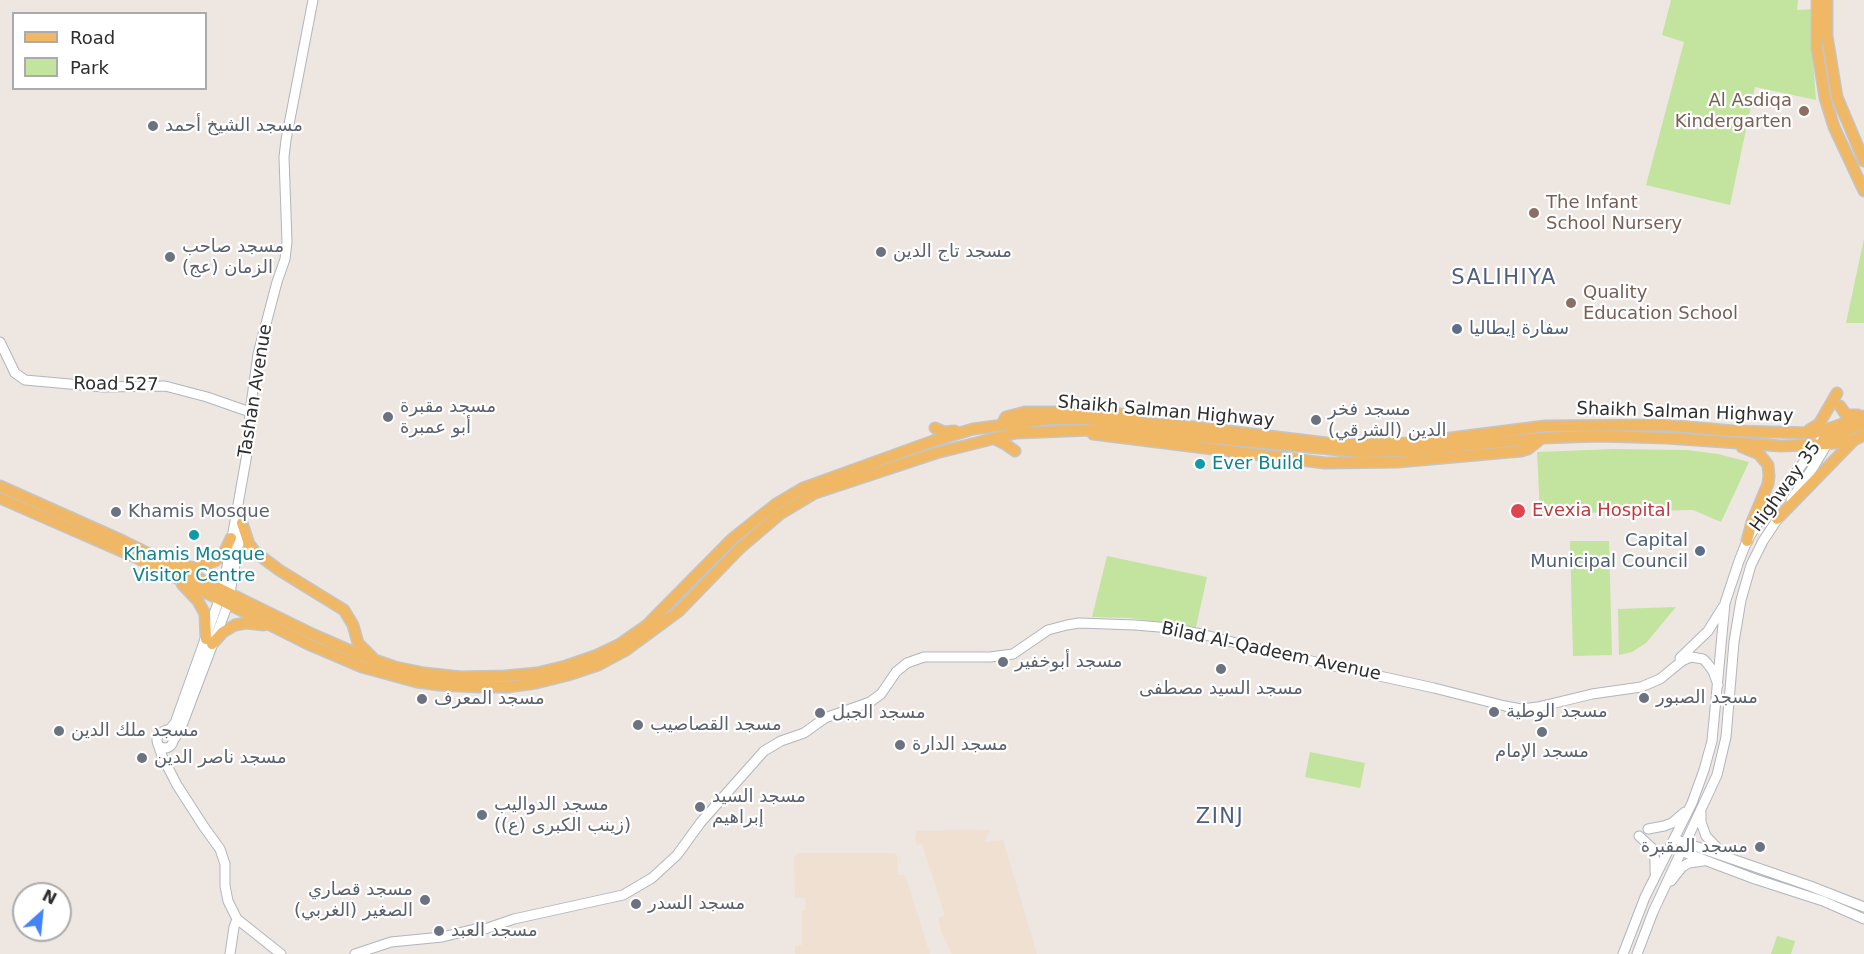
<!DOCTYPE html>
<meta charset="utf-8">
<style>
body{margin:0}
#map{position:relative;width:1864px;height:954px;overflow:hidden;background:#eee6e1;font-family:"DejaVu Sans",sans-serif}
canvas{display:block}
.legend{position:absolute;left:12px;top:12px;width:195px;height:78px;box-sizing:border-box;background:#fff;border:2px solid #ababab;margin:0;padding:8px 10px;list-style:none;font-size:18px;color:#2e2e2e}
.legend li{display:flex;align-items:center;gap:12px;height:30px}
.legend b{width:30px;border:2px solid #ababab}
.north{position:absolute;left:12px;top:882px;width:60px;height:60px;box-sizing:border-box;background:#fff;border:2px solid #ababab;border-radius:50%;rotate:27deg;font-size:16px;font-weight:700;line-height:24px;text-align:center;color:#2e2e2e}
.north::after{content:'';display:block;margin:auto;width:21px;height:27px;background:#4384f9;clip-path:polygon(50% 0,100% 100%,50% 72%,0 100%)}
</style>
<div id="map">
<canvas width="1864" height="954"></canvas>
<ul class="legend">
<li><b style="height:8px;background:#f0b864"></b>Road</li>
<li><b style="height:16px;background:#c2e49e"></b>Park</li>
</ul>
<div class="north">N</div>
</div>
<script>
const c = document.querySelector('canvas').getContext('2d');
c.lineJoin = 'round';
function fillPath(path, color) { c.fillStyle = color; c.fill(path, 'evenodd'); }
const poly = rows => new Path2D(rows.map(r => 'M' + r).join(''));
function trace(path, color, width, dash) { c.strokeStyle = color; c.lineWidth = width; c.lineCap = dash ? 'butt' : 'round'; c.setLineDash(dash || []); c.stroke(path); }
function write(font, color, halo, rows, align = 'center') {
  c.font = font + ' "DejaVu Sans","Noto Naskh Arabic",sans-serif'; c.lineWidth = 4.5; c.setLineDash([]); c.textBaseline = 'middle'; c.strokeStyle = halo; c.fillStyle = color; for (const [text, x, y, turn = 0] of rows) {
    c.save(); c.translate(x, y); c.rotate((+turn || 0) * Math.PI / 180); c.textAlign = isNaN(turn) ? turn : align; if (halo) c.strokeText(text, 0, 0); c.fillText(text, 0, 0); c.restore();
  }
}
fillPath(poly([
 [990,830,985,842,1003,840,1037,954,952,954,942,934,938,918,945,915,922,844,917,845,915,840,916,831],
 [798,853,894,853,897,856,898,875,905,875,930,954,795,954,795,946,802,945,802,911,806,910,805,898,795,898,794,858]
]), '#efe0d1');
fillPath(poly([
 [1671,0,1798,0,1797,10,1815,9,1812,47,1816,100,1755,87,1730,205,1646,185,1684,42,1662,35],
 [1864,239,1864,323,1846,323],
 [1614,449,1687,450,1718,454,1749,462,1721,522,1693,510,1540,514,1537,452],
 [1570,541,1609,541,1612,655,1573,656],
 [1107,556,1207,577,1196,627,1129,618,1092,617],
 [1676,607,1646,643,1632,652,1619,655,1618,609],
 [1310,752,1365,763,1360,788,1305,777],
 [1777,936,1795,941,1791,954,1771,954]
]), '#c2e49e');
const secondary = poly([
 [0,342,15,373,25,380,103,387,165,386,207,397,250,412],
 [1791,500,1814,466,1829,441],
 [1680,658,1708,631,1723,607],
 [164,731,170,729,175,723,223,589,248,448,250,412,258,354,277,282,285,259,287,242,284,157,286,140,313,0],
 '157 740a8 8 0 1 1 16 0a8 8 0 1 1-16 0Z',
 [173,741,181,728,228,604,242,525],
 [158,744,162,756,177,785,204,827,220,849,225,864,225,886,228,901,237,919,281,954],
 [1701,813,1701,822,1706,836,1726,857],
 [1648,829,1664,826,1672,823,1685,812],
 [1639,836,1652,848,1655,860,1655,872],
 [1680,841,1810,886,1864,907],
 [1678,850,1755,879,1823,901,1864,919],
 [1671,881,1682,867,1689,863,1703,861],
 [230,954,234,927,237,919],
 [355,954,391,942,442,937,479,928,485,929,514,919,623,895,652,878,677,855,701,822,764,751,781,741,804,733,825,718,870,702,881,694,896,672,907,663,924,657,990,657,1013,654,1048,630,1067,625,1079,623,1135,625,1171,628,1201,634,1284,655,1434,688,1505,706,1521,709,1538,707,1592,694,1641,687,1660,679,1682,661,1691,657,1703,659,1707,663,1713,671,1718,685],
 [1623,954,1645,897,1692,803,1704,770,1712,741,1725,603,1739,561,1747,541,1761,518,1820,441],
 [1637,954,1653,912,1717,775,1726,737,1734,642,1741,600,1751,565,1763,541,1781,514]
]);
const primary = poly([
 [1817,0,1817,48,1825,98,1834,127,1864,191],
 [1827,0,1827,36,1837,97,1864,161],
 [1840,406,1846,415,1858,415],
 [1002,424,1006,417,1025,412,1101,412,1139,416],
 [935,428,944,432,955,431],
 [1809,430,1819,424,1837,393],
 [1093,434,1325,463,1398,462,1521,451,1528,449,1542,438],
 [993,438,1005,444,1015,451],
 [1823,440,1864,424],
 [1742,447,1759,454,1764,460,1768,465,1769,476,1768,484,1752,522,1747,541],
 [0,486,123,541,312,634,360,655,395,667,424,673,461,677,505,676,537,673,566,666,595,656,620,644,647,625,732,539,776,504,803,488,933,441,973,429,1049,419,1083,419,1186,426,1335,444,1358,444,1411,443,1545,426,1664,425,1733,431,1810,433,1828,429,1864,416],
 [0,498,135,557,308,644,362,667,417,682,439,685,480,687,507,687,536,683,568,675,598,665,626,650,679,611,740,548,780,514,815,493,936,453,1016,433,1117,429,1361,452,1408,451,1542,438,1598,436,1667,438,1781,446,1827,444,1854,440,1864,435],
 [1777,519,1854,440],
 [242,523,249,544,255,552,279,570,344,610,353,625,358,643,372,657],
 [182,566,196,568,215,561,224,553,231,538],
 [182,584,198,601,205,614,206,639],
 [212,644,223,632,235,625,246,623,264,625]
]);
trace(secondary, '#b1b5bd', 11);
trace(primary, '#c4c4c4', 13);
trace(secondary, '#fff', 9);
trace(primary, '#f0b864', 10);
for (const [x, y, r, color] of [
 [1804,111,6,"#8d6e63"],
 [153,126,6,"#6b7280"],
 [1534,213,6,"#8d6e63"],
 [881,252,6,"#6b7280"],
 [170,257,6,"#6b7280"],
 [1571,303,6,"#8d6e63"],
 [1457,329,6,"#5c6f8a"],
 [388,417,6,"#6b7280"],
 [1316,420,6,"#6b7280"],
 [1200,464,6,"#0f9aa8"],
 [1518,511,8,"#e0444e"],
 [116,512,6,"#6b7280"],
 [194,535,6,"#0f9aa8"],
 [1700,551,6,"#5c6f8a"],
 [1003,662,6,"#6b7280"],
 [1221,669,6,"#6b7280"],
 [1644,698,6,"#6b7280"],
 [422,699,6,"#6b7280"],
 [1494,712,6,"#6b7280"],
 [820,713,6,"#6b7280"],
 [638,725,6,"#6b7280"],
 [59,731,6,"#6b7280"],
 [1542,732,6,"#6b7280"],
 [900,745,6,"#6b7280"],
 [142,758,6,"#6b7280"],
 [700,807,6,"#6b7280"],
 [482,815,6,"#6b7280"],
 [1760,847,6,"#6b7280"],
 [425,900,6,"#6b7280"],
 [636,904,6,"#6b7280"],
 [439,931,6,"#6b7280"]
]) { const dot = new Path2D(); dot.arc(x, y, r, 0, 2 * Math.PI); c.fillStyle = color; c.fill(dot); trace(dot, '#fff', 2); }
write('18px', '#785e54', '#fff', [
 ["Al Asdiqa",1792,101,"right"],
 ["Kindergarten",1792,122,"right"],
 ["The Infant",1546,203],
 ["School Nursery",1546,224],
 ["Quality",1583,293],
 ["Education School",1583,314]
], 'left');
write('18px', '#5b616d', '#fff', [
 ["مسجد الشيخ أحمد",165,126],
 ["مسجد صاحب",182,247],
 ["الزمان (عج)",182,268],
 ["مسجد تاج الدين",893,252],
 ["مسجد مقبرة",400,407],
 ["أبو عمبرة",400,428],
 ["مسجد فخر",1328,410],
 ["الدين (الشرقي)",1328,431],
 ["Khamis Mosque",128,512],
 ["مسجد أبوخفير",1015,662],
 ["مسجد السيد مصطفى",1221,689,"center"],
 ["مسجد الصبور",1656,698],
 ["مسجد المعرف",434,699],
 ["مسجد الوطية",1506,712],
 ["مسجد الجبل",832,713],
 ["مسجد القصاصيب",650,725],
 ["مسجد ملك الدين",71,731],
 ["مسجد الدارة",912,745],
 ["مسجد الإمام",1542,752,"center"],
 ["مسجد ناصر الدين",154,758],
 ["مسجد السيد",712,797],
 ["إبراهيم",712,818],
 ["مسجد الدواليب",494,805],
 ["(زينب الكبرى (ع))",494,826],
 ["مسجد المقبرة",1748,847,"right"],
 ["مسجد قصاري",413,890,"right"],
 ["الصغير (الغربي)",413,911,"right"],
 ["مسجد السدر",648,904],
 ["مسجد العبد",451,931]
], 'left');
write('18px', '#4e5e75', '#fff', [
 ["سفارة إيطاليا",1469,329],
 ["Capital",1688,541,"right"],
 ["Municipal Council",1688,562,"right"]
], 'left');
write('18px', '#2e2e2e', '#fff', [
 ["Road 527",116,385,1],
 ["Tashan Avenue",256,391,-81],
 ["Shaikh Salman Highway",1166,412,5],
 ["Shaikh Salman Highway",1685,413,2],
 ["Highway 35",1786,487,-54],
 ["Bilad Al-Qadeem Avenue",1271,652,12]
]);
write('18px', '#0d838f', '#fff', [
 ["Ever Build",1212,464],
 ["Khamis Mosque",194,555,"center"],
 ["Visitor Centre",194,576,"center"]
], 'left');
write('18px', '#be3a42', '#fff', [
 ["Evexia Hospital",1532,511]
], 'left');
c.letterSpacing = '1.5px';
write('21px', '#4d5f7f', '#fff', [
 ["SALIHIYA",1504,279],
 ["ZINJ",1220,818]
]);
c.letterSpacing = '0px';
</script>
